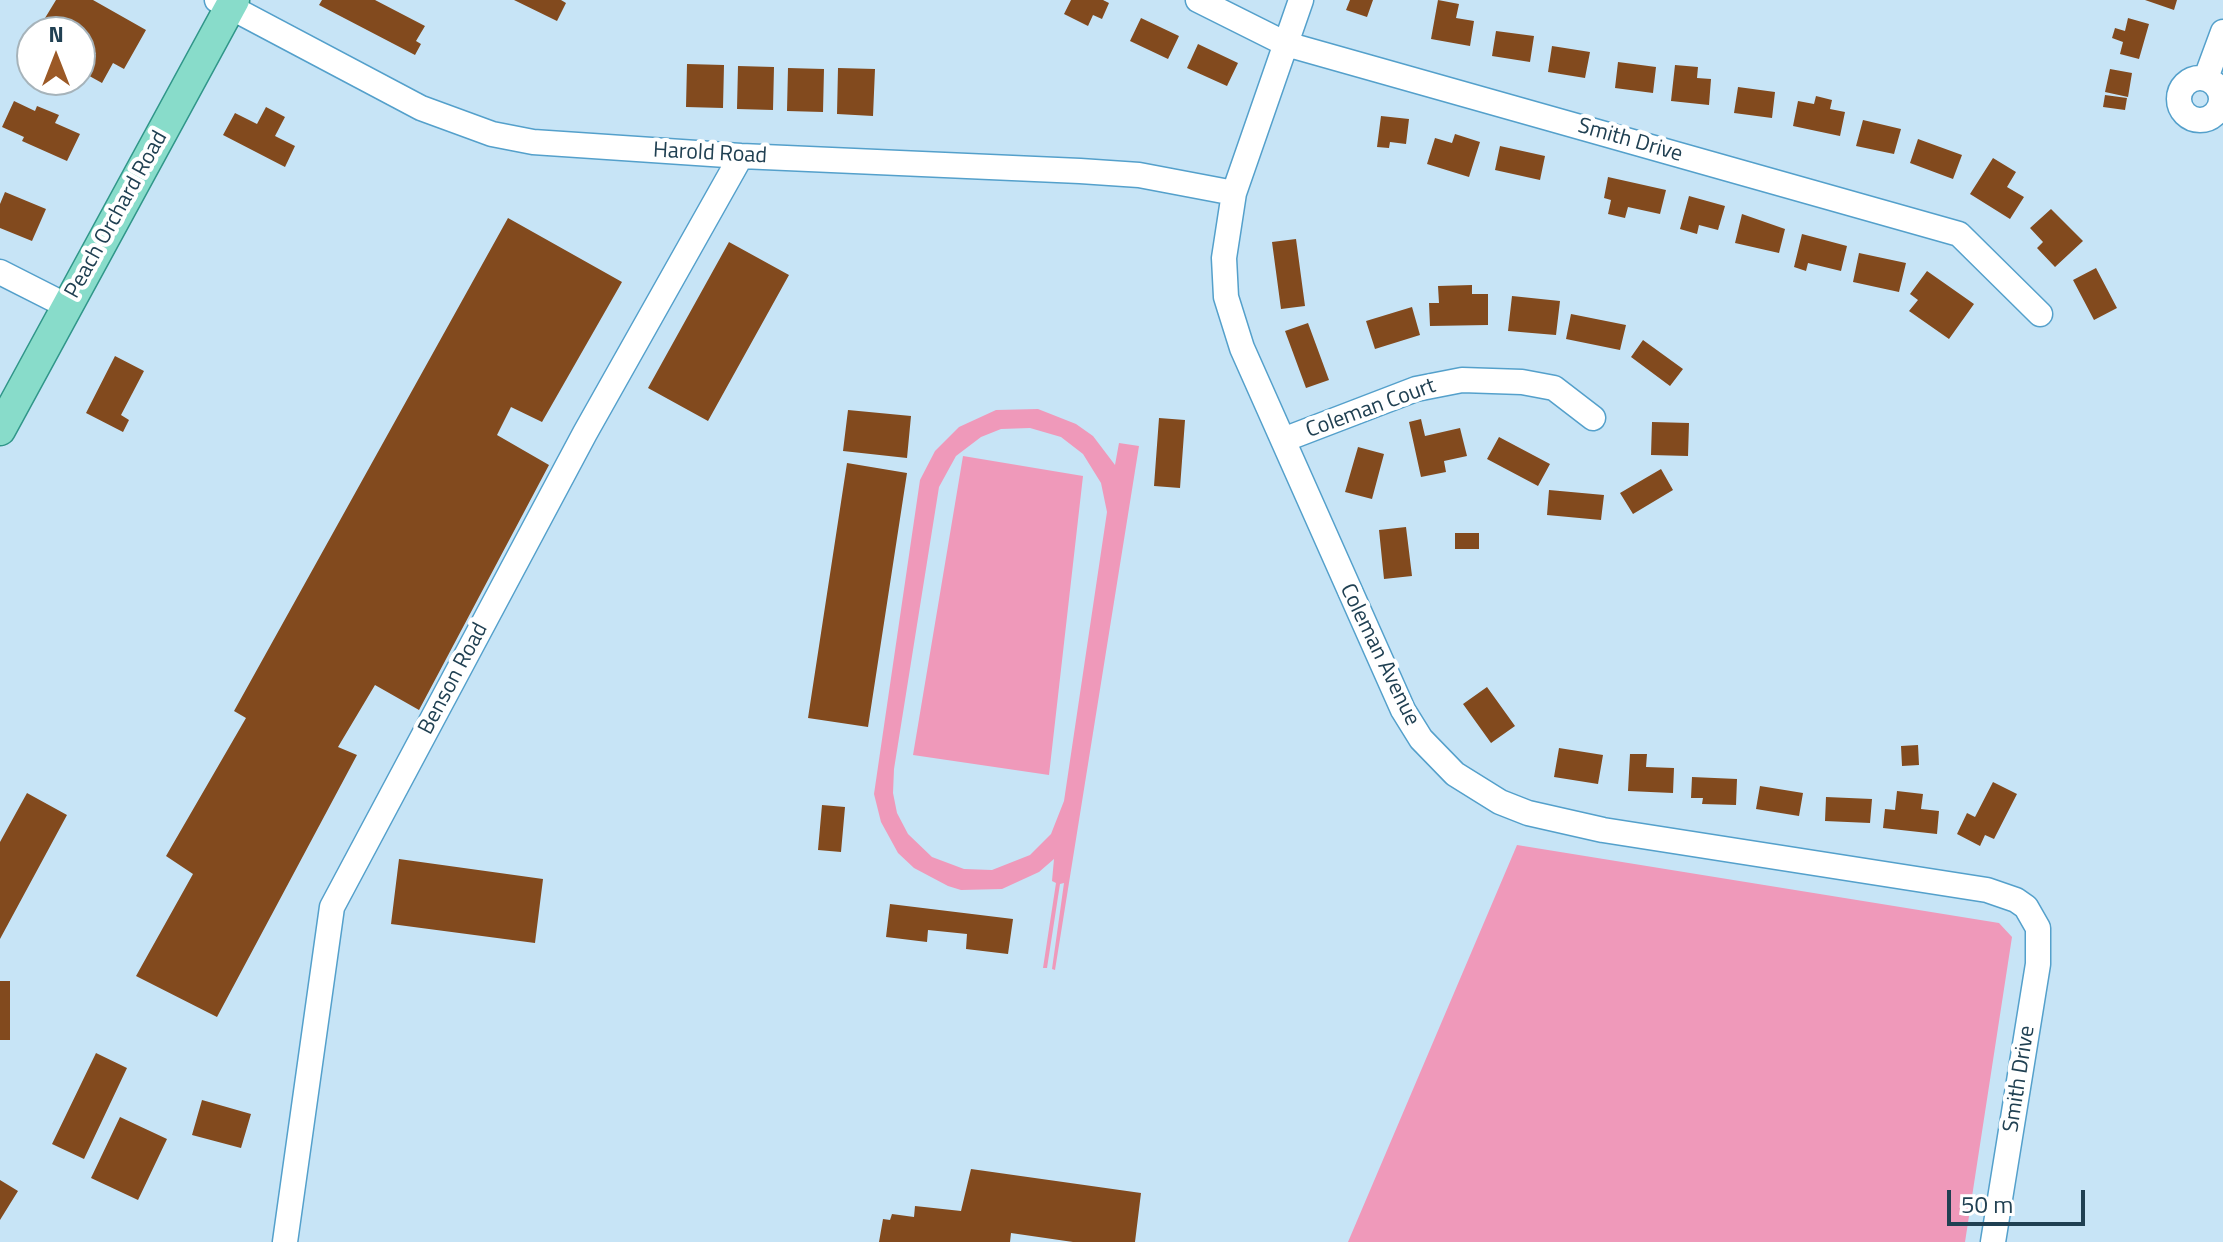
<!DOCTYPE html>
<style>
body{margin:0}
#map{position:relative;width:2223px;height:1242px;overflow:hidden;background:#c7e4f6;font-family:"Titillium Web",sans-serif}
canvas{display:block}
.north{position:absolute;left:16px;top:16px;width:80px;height:80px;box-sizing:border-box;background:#fff;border:2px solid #a6b3ba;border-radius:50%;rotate:0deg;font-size:22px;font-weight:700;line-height:32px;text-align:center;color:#204052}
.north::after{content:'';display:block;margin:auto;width:28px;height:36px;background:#9b5926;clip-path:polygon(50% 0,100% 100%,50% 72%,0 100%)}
.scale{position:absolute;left:1947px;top:1190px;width:138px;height:36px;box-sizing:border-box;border:4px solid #204052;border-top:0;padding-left:10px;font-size:24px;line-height:28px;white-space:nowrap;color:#204052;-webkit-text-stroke:6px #fff;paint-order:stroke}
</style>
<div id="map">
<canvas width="2223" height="1242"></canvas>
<div class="north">N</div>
<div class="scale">50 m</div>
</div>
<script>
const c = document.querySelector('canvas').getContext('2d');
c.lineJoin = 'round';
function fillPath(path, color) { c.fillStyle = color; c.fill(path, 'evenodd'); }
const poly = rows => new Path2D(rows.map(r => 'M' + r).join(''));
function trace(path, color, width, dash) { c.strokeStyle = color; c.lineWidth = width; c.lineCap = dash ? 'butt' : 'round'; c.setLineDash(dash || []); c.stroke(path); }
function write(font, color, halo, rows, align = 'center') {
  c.font = font + ' "Titillium Web",sans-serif'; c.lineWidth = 8; c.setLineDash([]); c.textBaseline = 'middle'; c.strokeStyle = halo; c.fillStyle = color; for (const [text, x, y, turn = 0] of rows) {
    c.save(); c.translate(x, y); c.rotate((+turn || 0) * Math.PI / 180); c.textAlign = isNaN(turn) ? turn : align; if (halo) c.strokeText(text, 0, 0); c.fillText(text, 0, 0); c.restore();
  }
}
fillPath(poly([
 [1038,409,1076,424,1093,436,1115,465,1119,443,1139,446,1055,970,1052,969,1064,883,1060,884,1047,968,1043,968,1056,883,1052,881,1054,859,1039,872,1002,889,961,890,948,886,914,868,898,853,881,822,874,794,920,480,935,451,959,427,996,410],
 [1030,428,1061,437,1083,454,1101,483,1107,512,1064,801,1051,834,1030,855,992,870,964,869,932,857,908,834,897,813,893,793,894,769,939,487,956,456,981,437,1001,429],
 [963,456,1083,476,1049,775,913,755],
 [1517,845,1999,923,2012,937,1965,1242,1348,1242]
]), '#ef99ba');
fillPath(poly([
 [56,0,93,0,146,30,124,69,113,63,102,83,84,73,96,53,80,44,80,32,58,32,42,23],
 [322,0,375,0,425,26,416,41,421,44,415,55,319,5],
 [514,0,561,0,566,3,557,21],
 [1071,0,1103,0,1109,3,1102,19,1093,15,1088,26,1064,14],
 [1350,0,1373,0,1367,17,1346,10],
 [1438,0,1459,4,1456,18,1474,21,1470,46,1431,39],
 [2145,0,2177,0,2174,10],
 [1141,18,1179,36,1168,59,1130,41],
 [2128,18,2149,24,2139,59,2120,54,2123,42,2112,38,2115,28,2125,31],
 [1496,31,1534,36,1530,62,1492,56],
 [1198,44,1238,63,1227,86,1187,68],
 [1552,46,1590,52,1585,78,1548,72],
 [1618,62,1656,67,1653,93,1615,88],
 [687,64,724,65,723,108,686,107],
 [1675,65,1698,67,1697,78,1711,79,1709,105,1671,101],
 [738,66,774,67,773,110,737,109],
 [788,68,824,69,823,112,787,111],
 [838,68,875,69,873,116,837,114],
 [2110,69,2132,73,2128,97,2105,92],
 [1738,87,1775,92,1772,118,1734,113],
 [2105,95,2127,98,2125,110,2103,107],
 [1816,96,1832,100,1830,109,1845,112,1840,136,1793,126,1798,101,1814,104],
 [14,101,35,111,37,106,59,115,55,123,80,134,67,161,22,141,24,137,2,127],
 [266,107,285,117,275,136,295,146,285,167,223,135,235,113,257,124],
 [1381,116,1409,119,1406,144,1390,142,1389,148,1377,147],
 [1863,120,1901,129,1894,154,1856,146],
 [1455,134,1480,142,1469,177,1427,164,1435,138,1452,143],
 [1918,139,1962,155,1953,179,1910,163],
 [1500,146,1545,156,1540,180,1495,170],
 [1993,158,2016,172,2007,187,2024,197,2010,219,1970,194],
 [1608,177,1666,190,1660,214,1628,207,1625,218,1608,214,1611,200,1604,198],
 [5,192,46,209,32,241,0,228,0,204],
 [1689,196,1725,206,1718,230,1699,225,1697,234,1680,229],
 [2051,209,2083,241,2055,267,2037,248,2043,242,2030,228],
 [1742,214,1785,229,1779,253,1735,243],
 [508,218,622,282,542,422,511,407,497,435,549,465,419,710,375,685,338,747,357,755,217,1017,136,976,193,874,166,856,246,718,234,711],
 [1802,234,1847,246,1841,271,1808,263,1806,271,1794,267],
 [1296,239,1305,306,1281,309,1272,242],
 [729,242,789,275,708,421,648,388],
 [1859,253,1906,263,1899,292,1853,282],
 [2096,268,2117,308,2094,320,2073,280],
 [1927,271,1974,304,1949,339,1909,311,1918,300,1910,294],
 [1472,285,1472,294,1488,294,1488,325,1430,326,1429,303,1439,303,1438,286],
 [1512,296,1560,301,1556,335,1508,331],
 [1412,307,1420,335,1375,349,1366,321],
 [1571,314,1626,325,1620,350,1566,339],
 [1308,323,1329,380,1306,388,1285,331],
 [1643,340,1683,369,1670,386,1631,357],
 [115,356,144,371,121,415,129,420,123,432,86,413],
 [848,410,911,416,907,458,843,451],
 [1159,418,1185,420,1180,488,1154,486],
 [1421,419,1425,436,1460,428,1467,456,1444,461,1446,472,1421,477,1409,422],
 [1652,422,1689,423,1688,456,1651,455],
 [1499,437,1550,464,1538,486,1487,459],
 [1358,447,1384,454,1372,499,1345,492],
 [847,463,907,473,868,727,808,718],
 [1661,469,1673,490,1633,514,1620,493],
 [1549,490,1604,495,1601,520,1547,515],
 [1406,527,1412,576,1384,579,1379,530],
 [1455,533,1479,533,1479,549,1455,549],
 [1487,687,1515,726,1491,743,1463,704],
 [1918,745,1919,765,1902,766,1901,746],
 [1559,748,1603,755,1598,784,1554,777],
 [1630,754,1647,754,1646,767,1674,768,1673,793,1628,791],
 [1692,777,1737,779,1736,805,1702,804,1703,798,1691,798],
 [1993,782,2017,794,1994,839,1985,835,1980,846,1957,834,1967,813,1975,817],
 [1760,786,1803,793,1799,816,1756,809],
 [1897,791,1923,794,1921,809,1939,811,1937,834,1883,828,1885,809,1895,810],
 [27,793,67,815,0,939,0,842],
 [1826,797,1872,799,1870,823,1825,821],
 [822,805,845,807,841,852,818,850],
 [399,859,543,879,535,943,391,924],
 [890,904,1013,919,1008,954,966,949,967,934,928,930,927,942,886,937],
 [0,981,10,981,10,1040,0,1040],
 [96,1053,127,1068,84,1159,52,1144],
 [202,1100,251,1114,241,1148,192,1135],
 [120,1117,167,1139,138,1200,91,1178],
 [971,1169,1141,1193,1135,1242,1073,1242,1011,1233,1010,1242,879,1242,883,1219,890,1220,892,1214,914,1217,915,1206,961,1211],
 [0,1180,18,1191,0,1220]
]), '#824a1e');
const minor = poly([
 [217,0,421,108,492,134,533,142,741,156,1080,171,1139,175,1234,193],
 [1198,0,1286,44,1959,234,2040,314],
 [1301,0,1234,193,1224,258,1226,297,1242,348,1403,710,1421,739,1455,774,1500,802,1528,813,1603,830,1987,890,2016,900,2026,907,2038,928,2038,964,1993,1242],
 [2206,78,2223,32],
 '2179 99a21 21 0 1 1 42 0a21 21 0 1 1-42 0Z',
 [0,272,67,306],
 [1283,440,1416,389,1462,380,1522,382,1554,388,1593,418],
 [285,1242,332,907,585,433,741,156]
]);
const major = poly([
 [0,430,234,0]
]);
trace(minor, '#54a0cb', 27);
trace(major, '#309689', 33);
trace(minor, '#fff', 24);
trace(major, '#88dcca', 30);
write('22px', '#204052', '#fff', [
 ["Smith Drive",1630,141,16],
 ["Harold Road",710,154,3],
 ["Peach Orchard Road",117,215,-61],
 ["Coleman Court",1371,409,-20],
 ["Coleman Avenue",1379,655,64],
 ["Benson Road",454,679,-62],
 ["Smith Drive",2020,1079,-81]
]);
</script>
